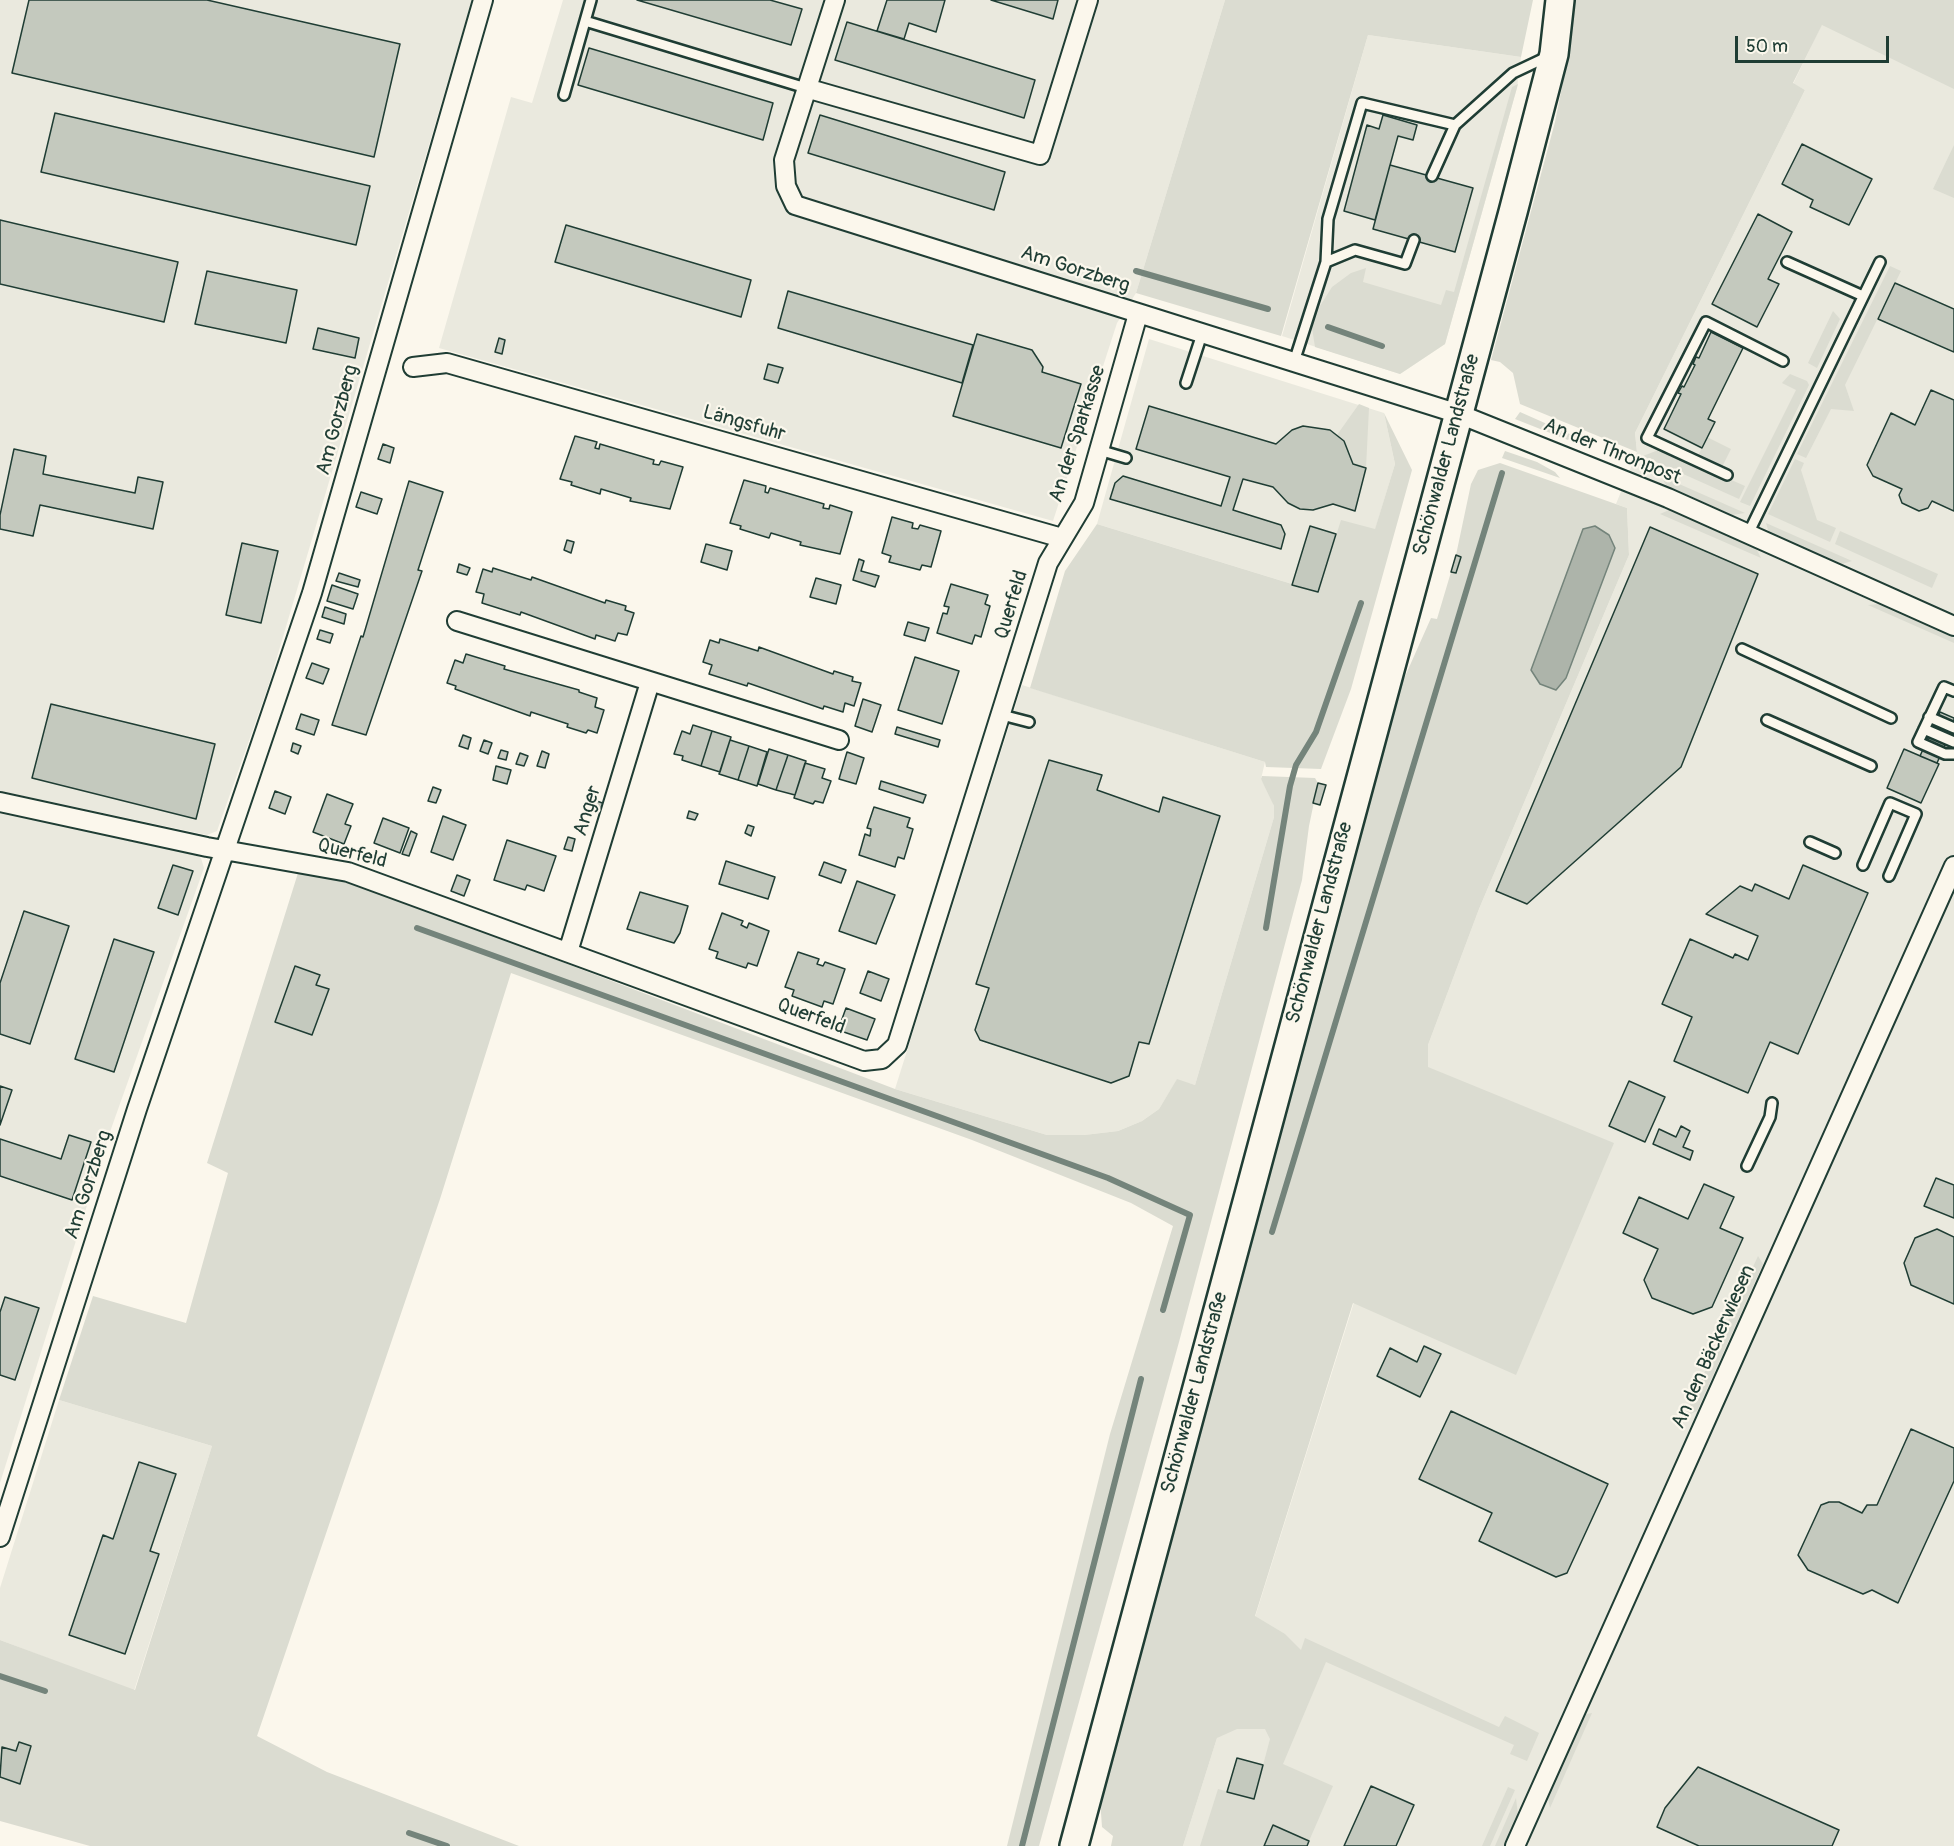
<!DOCTYPE html>
<meta charset="utf-8">
<style>
body{margin:0}
#map{position:relative;width:1954px;height:1846px;overflow:hidden;background:#fbf7ec;font-family:Pangolin,sans-serif}
canvas{display:block}
.scale{position:absolute;left:1735px;top:36px;width:154px;height:27px;box-sizing:border-box;border:3px solid #1f3d34;border-top:0;padding-left:8px;font-size:18px;line-height:21px;white-space:nowrap;color:#1f3d34;-webkit-text-stroke:4px #fbf7ec;paint-order:stroke}
</style>
<div id="map">
<canvas width="1954" height="1846"></canvas>
<div class="scale">50 m</div>
</div>
<script>
const c = document.querySelector('canvas').getContext('2d');
c.lineJoin = 'round';
function fillPath(path, color) { c.fillStyle = color; c.fill(path, 'evenodd'); }
const poly = rows => new Path2D(rows.map(r => 'M' + r).join(''));
function trace(path, color, width, dash) { c.strokeStyle = color; c.lineWidth = width; c.lineCap = dash ? 'butt' : 'round'; c.setLineDash(dash || []); c.stroke(path); }
function write(font, color, halo, rows, align = 'center') {
  c.font = font + ' Pangolin,sans-serif'; c.lineWidth = 4.5; c.setLineDash([]); c.textBaseline = 'middle'; c.strokeStyle = halo; c.fillStyle = color; for (const [text, x, y, turn = 0] of rows) {
    c.save(); c.translate(x, y); c.rotate((+turn || 0) * Math.PI / 180); c.textAlign = isNaN(turn) ? turn : align; if (halo) c.strokeText(text, 0, 0); c.fillText(text, 0, 0); c.restore();
  }
}
fillPath(poly([
 [0,0,472,0,269,684,217,831,207,835,0,791],
 [563,0,1225,0,1136,293,1117,323,1053,521,439,348,511,97,532,103],
 [1954,0,1954,1846,1183,1846,1428,1067,1428,1045,1479,909,1629,555,1627,508,1616,504,1637,452,1635,433,1805,90,1793,84,1822,24],
 [1368,35,1521,57,1517,88,1445,344,1400,374,1282,336],
 [1149,339,1384,413,1395,464,1375,530,1336,534,1318,592,1097,524],
 [1022,685,1265,762,1261,779,1270,793,1274,806,1274,817,1195,1085,1177,1080,1159,1109,1142,1121,1118,1131,1084,1135,1047,1135,895,1089],
 [0,807,186,848,201,858,204,868,111,1129,0,1483],
 [59,1400,212,1446,134,1691,0,1640,0,1588]
]), '#eae9de');
fillPath(poly([
 [1225,0,1533,0,1521,57,1368,35,1281,336,1136,293],
 [1574,0,1954,0,1954,89,1822,25,1793,83,1805,90,1635,433,1637,452,1520,404,1513,373,1500,362,1491,360,1555,122,1566,67],
 [1518,84,1445,344,1400,374,1315,347,1312,328,1320,306,1332,287,1351,273,1366,268,1363,282,1441,305,1446,290,1454,292,1512,87],
 [1954,145,1954,198,1933,189],
 [1890,266,1901,271,1845,385,1854,411,1831,409,1806,458,1797,454],
 [1833,311,1840,319,1817,368,1808,363],
 [1790,374,1807,381,1809,385,1750,506,1740,502,1796,390,1782,383],
 [1359,404,1369,408,1366,468,1353,464,1350,452,1337,435],
 [1520,412,1572,435,1568,440,1515,419],
 [1384,413,1412,470,1351,689,1321,769,1266,767,1265,762,1030,688,1065,571,1097,524,1318,592,1341,520,1375,529,1395,464],
 [1707,437,1731,449,1721,469,1697,458],
 [1661,449,1745,486,1739,499,1643,456],
 [1505,451,1537,462,1555,472,1560,478,1502,458],
 [1795,459,1804,463,1801,470,1817,520,1836,528,1830,542,1768,514],
 [1500,463,1627,508,1629,555,1479,909,1428,1045,1428,1067,1614,1143,1516,1375,1353,1303,1255,1616,1285,1634,1301,1650,1305,1638,1499,1727,1505,1716,1539,1733,1527,1761,1510,1754,1514,1745,1326,1662,1283,1764,1333,1786,1309,1841,1274,1826,1264,1846,1200,1846,1218,1789,1254,1799,1270,1739,1265,1729,1237,1729,1217,1738,1183,1846,1111,1846,1113,1836,1102,1827,1100,1799,1358,827,1403,681,1431,618,1437,619,1451,572,1457,573,1461,557,1456,555,1471,484,1478,470],
 [1661,476,1745,513,1732,515,1666,485],
 [1669,510,1756,548,1761,558,1660,514],
 [1766,523,1852,561,1842,564,1769,533],
 [1840,531,1938,574,1932,588,1835,544],
 [1879,604,1954,638,1954,643,1868,605],
 [1262,776,1315,778,1318,783,1309,826,1302,880,1179,1342,1039,1846,1007,1846,1110,1434,1173,1226,1131,1203,972,1140,511,973,440,1199,257,1736,327,1772,519,1846,90,1846,0,1821,0,1640,135,1690,212,1446,59,1400,93,1296,186,1323,228,1173,207,1163,298,873,347,880,895,1089,1047,1135,1084,1135,1118,1131,1142,1121,1159,1109,1177,1079,1195,1085,1274,817,1274,806,1261,779],
 [1758,1256,1763,1264,1697,1411,1684,1417],
 [1592,1713,1550,1808,1547,1793,1582,1715],
 [1508,1787,1515,1790,1490,1846,1482,1846],
 [1516,1798,1518,1815,1504,1846,1495,1846]
]), '#dbdcd1');
const water = poly([
 [1595,526,1609,535,1615,548,1566,678,1556,690,1540,684,1531,670,1583,529,1595,526]
]);
fillPath(water, '#adb4aa');
trace(water, '#74847b', 1.5);
trace(poly([
 [1136,271,1268,309],
 [1328,327,1382,346],
 [417,928,1108,1178,1190,1215,1163,1310],
 [1266,928,1290,786,1296,765,1316,732,1361,603],
 [1272,1232,1502,473],
 [0,1676,45,1691],
 [409,1833,447,1846],
 [1022,1846,1141,1379]
]), '#74847b', 6);
const building = poly([
 [29,0,207,0,400,44,374,157,12,73,29,0],
 [637,0,770,0,802,9,791,45,637,0],
 [887,0,945,0,936,32,909,23,904,39,877,31,887,0],
 [991,0,1058,0,1053,19,991,0],
 [847,22,1035,80,1024,118,835,60,847,22],
 [589,48,773,103,763,140,578,85,589,48],
 [55,113,370,186,356,245,41,172,55,113],
 [820,115,1005,172,994,210,808,153,820,115],
 [1383,115,1417,125,1413,140,1398,136,1375,220,1344,211,1367,125,1379,129,1383,115],
 [1802,144,1872,179,1849,225,1810,207,1813,200,1782,184,1802,144],
 [1390,165,1473,188,1455,252,1373,229,1390,165],
 [1758,214,1792,232,1768,279,1779,284,1757,327,1712,304,1758,214],
 [0,220,178,262,164,322,0,284,0,220],
 [566,225,751,280,741,317,555,262,566,225],
 [207,271,297,290,286,343,195,324,207,271],
 [1895,283,1954,309,1954,352,1878,319,1895,283],
 [788,291,973,345,962,383,778,328,788,291],
 [318,328,359,338,355,358,313,349,318,328],
 [1711,332,1743,348,1708,419,1715,422,1702,448,1664,429,1681,394,1678,393,1682,386,1684,387,1695,365,1693,364,1696,357,1699,358,1711,332],
 [977,334,1032,350,1043,367,1042,372,1081,384,1061,448,953,416,977,334],
 [499,338,505,340,502,354,495,352,499,338],
 [768,364,783,368,778,383,764,379,768,364],
 [1931,390,1954,400,1954,511,1932,501,1928,508,1919,511,1902,503,1899,495,1902,489,1873,476,1867,465,1891,413,1915,425,1931,390],
 [1149,406,1276,444,1292,430,1303,426,1330,430,1344,441,1353,464,1366,468,1355,511,1333,504,1313,510,1300,509,1288,503,1273,487,1243,479,1233,510,1281,525,1285,534,1281,549,1110,499,1115,483,1123,476,1221,506,1230,477,1136,449,1149,406],
 [575,436,597,442,595,448,599,449,600,444,654,460,653,464,659,465,661,461,683,467,670,509,630,501,631,498,601,489,600,494,571,485,572,482,560,479,575,436],
 [383,444,394,448,390,463,378,459,383,444],
 [14,449,46,456,43,474,135,493,138,477,163,482,153,529,40,505,33,536,0,529,0,515,14,449],
 [744,480,766,486,765,492,768,493,770,488,824,504,823,508,829,509,830,505,852,512,840,554,800,545,801,542,771,533,769,538,740,529,741,526,730,523,744,480],
 [409,481,443,492,418,570,422,571,366,735,332,725,361,636,363,637,409,481],
 [361,492,382,499,377,514,356,507,361,492],
 [892,517,913,523,912,528,918,529,920,525,941,531,931,567,922,565,920,570,889,562,891,556,882,553,892,517],
 [1310,526,1336,534,1318,592,1292,585,1310,526],
 [1650,527,1758,574,1681,767,1527,904,1496,891,1650,527],
 [567,540,574,542,571,553,564,550,567,540],
 [242,543,278,551,261,623,226,615,242,543],
 [706,544,732,551,727,570,701,562,706,544],
 [1456,555,1461,557,1456,573,1451,572,1456,555],
 [859,559,864,561,861,571,879,576,875,587,853,580,859,559],
 [459,564,470,568,467,575,457,572,459,564],
 [493,568,531,580,532,577,605,603,606,600,626,606,625,610,634,613,627,635,618,633,615,641,596,635,595,639,521,612,520,615,482,603,484,594,476,592,483,569,492,572,493,568],
 [339,573,360,580,358,587,336,581,339,573],
 [816,578,841,585,836,604,810,597,816,578],
 [951,584,988,595,985,604,990,606,981,637,975,635,972,644,937,633,943,613,947,614,949,607,944,606,951,584],
 [332,585,358,594,353,609,327,601,332,585],
 [325,607,346,614,344,624,322,617,325,607],
 [908,622,929,628,925,641,904,635,908,622],
 [320,630,333,634,330,643,317,639,320,630],
 [720,639,758,651,759,647,833,674,834,671,853,677,852,681,861,683,854,706,845,703,843,712,824,706,823,709,748,683,747,686,709,674,712,665,703,662,710,640,719,643,720,639],
 [466,654,505,666,504,669,579,690,579,692,597,698,595,707,604,710,597,733,588,730,586,733,567,727,568,724,531,712,530,716,455,689,456,686,447,683,455,660,463,663,466,654],
 [915,657,959,671,942,724,898,710,915,657],
 [312,663,329,669,323,684,306,678,312,663],
 [863,699,881,705,872,732,855,726,863,699],
 [51,704,215,744,196,819,32,778,51,704],
 [1940,712,1954,718,1954,724,1937,763,1920,756,1940,712],
 [301,714,319,720,314,735,296,729,301,714],
 [693,725,712,731,701,766,682,760,683,756,674,754,682,731,690,734,693,725],
 [897,727,940,740,938,747,895,734,897,727],
 [712,731,731,737,720,772,701,766,712,731],
 [463,735,471,738,468,749,459,746,463,735],
 [484,740,492,743,488,754,480,751,484,740],
 [730,740,749,746,738,780,719,774,730,740],
 [293,743,301,746,298,754,291,751,293,743],
 [749,746,767,752,757,786,738,780,749,746],
 [769,749,788,755,776,790,758,784,769,749],
 [1904,749,1939,764,1921,803,1887,788,1904,749],
 [501,750,508,752,506,760,498,758,501,750],
 [542,751,549,754,545,768,537,766,542,751],
 [847,752,864,758,856,784,839,779,847,752],
 [520,753,528,756,524,766,516,764,520,753],
 [788,755,806,761,795,795,776,790,788,755],
 [1049,760,1102,775,1097,790,1159,812,1163,797,1220,816,1149,1044,1139,1042,1129,1076,1111,1083,980,1040,975,1030,989,988,976,984,1049,760],
 [805,763,825,769,822,778,831,781,823,803,815,801,813,804,794,798,805,763],
 [496,766,511,770,507,784,493,780,496,766],
 [881,781,926,795,923,803,879,789,881,781],
 [1318,783,1326,785,1320,805,1313,803,1318,783],
 [433,787,441,790,436,803,428,801,433,787],
 [275,791,291,797,285,814,269,808,275,791],
 [327,794,353,804,345,824,351,826,344,844,313,832,327,794],
 [594,800,608,805,605,814,591,810,594,800],
 [874,807,910,818,907,827,913,829,904,859,898,857,895,867,859,855,865,834,870,836,871,829,867,828,874,807],
 [689,811,698,814,695,820,687,818,689,811],
 [443,816,466,825,453,860,431,852,443,816],
 [383,818,409,828,400,853,374,843,383,818],
 [748,825,754,827,751,836,745,833,748,825],
 [411,831,417,834,409,856,402,854,411,831],
 [568,837,575,839,572,851,564,849,568,837],
 [507,840,556,856,544,891,527,885,525,890,494,880,507,840],
 [726,861,775,877,768,899,719,884,726,861],
 [824,862,846,870,841,883,819,875,824,862],
 [173,865,193,871,178,915,158,908,173,865],
 [1803,865,1868,893,1798,1054,1770,1042,1748,1093,1674,1061,1692,1017,1662,1004,1690,939,1733,958,1735,954,1748,960,1758,936,1706,914,1740,886,1752,891,1755,884,1789,899,1803,865],
 [457,875,470,880,464,896,451,891,457,875],
 [857,881,895,895,876,944,839,931,857,881],
 [640,892,688,906,680,933,674,943,627,929,640,892],
 [24,911,69,926,30,1044,0,1034,0,983,24,911],
 [722,913,743,921,741,925,747,928,749,923,769,931,757,966,748,963,746,968,716,958,718,952,709,949,722,913],
 [114,939,154,952,114,1072,75,1059,114,939],
 [798,952,819,959,817,964,823,966,825,962,845,969,833,1004,824,1001,822,1007,792,996,794,990,785,987,798,952],
 [295,966,320,975,316,985,329,989,312,1035,275,1022,295,966],
 [868,971,889,979,881,1001,860,993,868,971],
 [846,1008,875,1019,867,1040,838,1030,846,1008],
 [1629,1081,1665,1097,1645,1142,1609,1126,1629,1081],
 [0,1086,12,1090,0,1125,0,1086],
 [1681,1126,1690,1131,1683,1147,1693,1151,1690,1160,1653,1144,1659,1129,1676,1137,1681,1126],
 [69,1135,91,1142,72,1200,0,1176,0,1139,61,1159,69,1135],
 [1936,1178,1954,1185,1954,1218,1924,1206,1936,1178],
 [1704,1184,1734,1197,1720,1228,1743,1238,1712,1307,1693,1314,1652,1298,1644,1280,1658,1249,1623,1233,1639,1197,1688,1219,1704,1184],
 [1937,1229,1954,1237,1954,1304,1911,1285,1904,1263,1915,1238,1937,1229],
 [5,1297,39,1308,15,1380,0,1375,0,1312,5,1297],
 [1424,1346,1441,1354,1420,1397,1377,1376,1390,1348,1417,1362,1424,1346],
 [1451,1411,1608,1484,1567,1573,1556,1577,1479,1541,1492,1513,1419,1479,1451,1411],
 [1911,1429,1954,1448,1954,1481,1898,1603,1872,1590,1863,1594,1808,1570,1798,1555,1821,1505,1829,1502,1839,1502,1862,1513,1867,1505,1877,1505,1911,1429],
 [139,1462,176,1474,150,1551,159,1554,125,1654,69,1635,103,1535,113,1539,139,1462],
 [19,1742,31,1746,20,1784,0,1777,2,1747,16,1751,19,1742],
 [1237,1758,1263,1765,1254,1799,1227,1792,1237,1758],
 [1698,1767,1839,1830,1832,1846,1699,1846,1657,1827,1665,1808,1698,1767],
 [1371,1786,1414,1805,1396,1846,1344,1846,1371,1786],
 [1273,1825,1309,1841,1307,1846,1264,1846,1273,1825]
]);
fillPath(building, '#c4c9be');
trace(building, '#1f3d34', 1.5);
const lane = poly([
 [585,21,806,88],
 [564,95,591,0],
 [1432,176,1455,125,1513,73,1549,56],
 [1326,262,1328,219,1362,103,1455,125],
 [1787,262,1863,296],
 [1294,362,1326,262,1355,250,1405,264,1414,240],
 [1186,383,1202,334],
 [1099,450,1126,458],
 [1727,475,1647,438,1706,322,1783,361],
 [1748,534,1880,262],
 [1742,649,1891,718],
 [1954,691,1944,687,1918,742,1945,754,1954,754],
 [1002,715,1029,722],
 [1929,717,1954,728],
 [1767,720,1871,766],
 [1924,729,1954,742],
 [1810,842,1835,853],
 [1863,865,1890,803,1916,814,1889,876],
 [1747,1166,1770,1117,1772,1103]
]);
const street = poly([
 [835,0,784,160,786,186,795,205,1459,414,1668,498,1954,626],
 [806,88,1040,155,1088,0],
 [413,367,447,363,1062,538],
 [457,621,839,740],
 [0,802,207,847,348,872,864,1061,882,1059,897,1045,1048,563,1084,503,1138,314],
 [568,952,650,682],
 [0,1537,137,1109,312,593,483,0],
 [1515,1846,1954,866]
]);
const secondary = poly([
 [1074,1846,1513,212,1554,54,1560,0]
]);
trace(lane, '#1f3d34', 14);
trace(street, '#1f3d34', 22);
trace(secondary, '#1f3d34', 32);
trace(lane, '#fbf7ec', 9);
trace(street, '#fbf7ec', 18);
trace(secondary, '#fbf7ec', 27);
write('20px', '#1f3d34', '#fbf7ec', [
 ["Am Gorzberg",1075,270,18],
 ["Am Gorzberg",338,420,-75],
 ["Längsfuhr",744,424,16],
 ["An der Sparkasse",1078,434,-72],
 ["An der Thronpost",1612,452,22],
 ["Schönwalder Landstraße",1447,455,-75],
 ["Querfeld",1012,605,-73],
 ["Anger",588,811,-73],
 ["Querfeld",352,854,14],
 ["Schönwalder Landstraße",1320,923,-75],
 ["Querfeld",811,1017,20],
 ["Am Gorzberg",89,1185,-72],
 ["An den Bäckerwiesen",1714,1347,-66],
 ["Schönwalder Landstraße",1195,1393,-75]
]);
</script>
